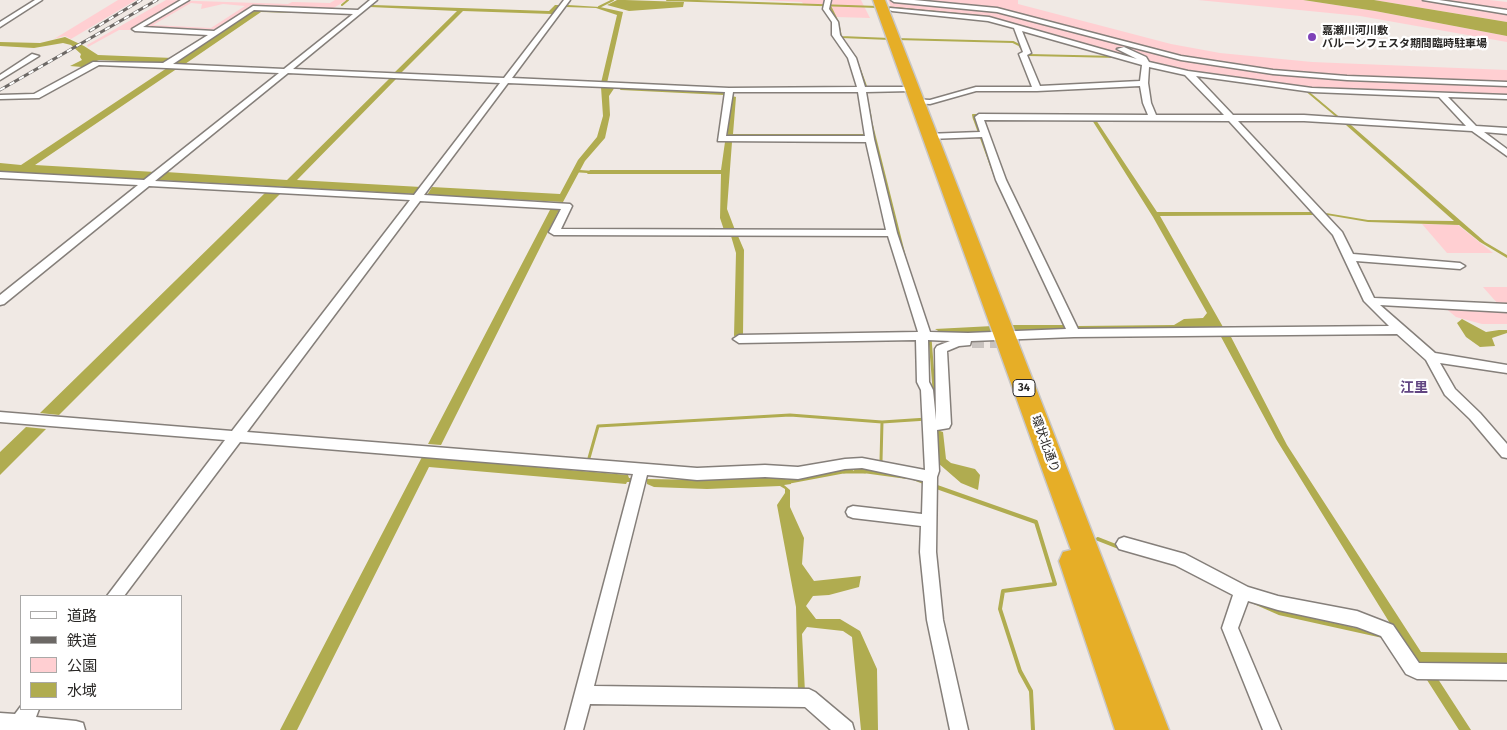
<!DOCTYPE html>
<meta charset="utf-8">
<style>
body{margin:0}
#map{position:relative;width:1507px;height:730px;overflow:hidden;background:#f0e9e4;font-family:"Fira Sans","Noto Sans JP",sans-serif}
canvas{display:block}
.legend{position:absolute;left:20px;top:595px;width:162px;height:115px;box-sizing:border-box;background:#fff;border:1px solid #aaa9a8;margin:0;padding:6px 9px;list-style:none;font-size:15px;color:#2a2826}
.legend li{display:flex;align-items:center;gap:10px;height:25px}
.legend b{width:25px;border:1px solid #aaa9a8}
</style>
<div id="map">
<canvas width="1507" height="730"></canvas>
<ul class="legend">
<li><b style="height:6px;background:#fff"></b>道路</li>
<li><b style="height:6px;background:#6c6865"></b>鉄道</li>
<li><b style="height:14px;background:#ffcfd2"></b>公園</li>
<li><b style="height:14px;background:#b0ac50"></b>水域</li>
</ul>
</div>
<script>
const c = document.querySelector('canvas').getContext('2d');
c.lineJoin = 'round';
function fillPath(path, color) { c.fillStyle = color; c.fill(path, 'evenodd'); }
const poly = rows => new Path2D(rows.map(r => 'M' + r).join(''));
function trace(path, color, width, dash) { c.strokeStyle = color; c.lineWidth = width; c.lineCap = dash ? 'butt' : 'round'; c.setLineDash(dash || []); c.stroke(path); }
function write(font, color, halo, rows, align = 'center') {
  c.font = font + ' "Fira Sans","Noto Sans JP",sans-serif'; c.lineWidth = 4.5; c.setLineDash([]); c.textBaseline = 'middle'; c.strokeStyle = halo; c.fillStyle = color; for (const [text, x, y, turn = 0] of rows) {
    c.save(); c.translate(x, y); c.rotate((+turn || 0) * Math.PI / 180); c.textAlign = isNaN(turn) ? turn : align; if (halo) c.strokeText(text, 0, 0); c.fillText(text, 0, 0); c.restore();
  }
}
fillPath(poly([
 [118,0,136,0,71,39,65,36,54,39],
 [166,0,288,4,292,2,330,3,335,0,347,0,330,10,251,7,218,28,206,31,148,29,144,25,130,30,119,30,88,47,87,45],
 [191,3,202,4,201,9,223,4,245,6,211,28,153,25],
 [759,0,861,0,870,18,836,17,830,8,824,5,803,4,802,2],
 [888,0,1018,0,1018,4,1171,44,1220,53,1312,62,1507,70,1507,95,1386,92,1304,87,1186,70,1148,63,989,17,891,7],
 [1198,0,1303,0,1375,11,1507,36,1507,42,1360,16],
 [1374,0,1489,0,1507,2,1507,22],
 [1422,224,1458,225,1493,253,1447,253],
 [1483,287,1507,287,1507,304,1498,304],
 [1444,307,1475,311,1507,311,1507,324,1482,324,1456,317]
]), '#ffcfd2');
fillPath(poly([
 [617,0,625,0,684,2,683,7,629,11,607,5],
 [1303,0,1374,0,1507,22,1507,36,1375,11],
 [373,5,549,11,555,5,560,5,552,14,463,11,400,74,394,73,457,11,370,7],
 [568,5,600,7,623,12,607,83,601,83,617,15,596,8,566,7],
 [255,10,342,14,261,12,185,64,175,63],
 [65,37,84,46,98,55,173,58,166,63,99,60,82,67,70,66,82,60,80,57,81,54,71,45,63,43,34,48,0,46,0,42,40,43],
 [167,68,178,68,35,165,155,172,145,180,0,172,0,163,21,165],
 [390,78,397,78,297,180,421,187,414,194,157,180,166,172,287,180],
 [601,87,615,87,609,96,610,115,605,138,585,161,563,202,427,195,432,187,560,194,578,160,597,137,603,116],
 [732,96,736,97,733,134,864,134,865,137,727,137],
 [1092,120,1096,120,1157,212,1313,212,1315,215,1160,216,1223,327,1079,330,1078,326,1174,325,1184,319,1203,318,1207,313,1153,217],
 [1346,125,1351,125,1485,242,1507,255,1507,258,1480,242,1459,225,1368,222,1327,215,1326,213,1368,220,1454,221],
 [725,142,732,142,727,209,735,230,724,230,720,218,721,174,587,174,590,170,721,170],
 [266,192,281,193,59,415,40,413],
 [551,208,560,208,441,445,428,444],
 [731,236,738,236,744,250,743,335,734,336,736,253],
 [1462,319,1486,332,1499,330,1507,330,1507,333,1492,338,1495,346,1480,347,1466,337,1457,323],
 [1012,325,1067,325,1068,330,974,334,940,332,935,329],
 [1220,335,1230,335,1287,445,1421,652,1507,653,1507,664,1420,663,1412,659,1276,439],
 [26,427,46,429,0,475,0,452],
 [937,430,943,432,946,459,951,463,975,469,980,475,978,490,961,483,938,463],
 [422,457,628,475,629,478,634,478,634,482,627,482,626,484,429,467,297,730,280,730],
 [772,477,791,480,791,484,784,485,790,490,790,507,804,538,802,564,814,581,861,576,859,587,829,595,813,596,806,606,816,619,840,619,860,631,877,669,878,730,861,730,852,637,843,631,807,627,802,634,805,692,798,691,796,607,777,505,785,493,785,489,780,486,707,489,654,487,647,484,647,479,707,480],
 [1438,679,1471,730,1459,730,1427,680]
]), '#b0ac50');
trace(poly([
 [667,0,878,7],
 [342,5,348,0],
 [830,6,838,22,841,37],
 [599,7,613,0],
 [884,7,978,16],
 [242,13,254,7],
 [1006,22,1122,55],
 [841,37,890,39],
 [896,39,1013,42,1019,45,1023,51],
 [1029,55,1118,57],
 [855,56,866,86],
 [621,89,724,94],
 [1308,92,1339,118],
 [866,93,871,119],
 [974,119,973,115,983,115]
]), '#b0ac50', 2);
trace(poly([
 [870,118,905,258],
 [974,118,996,179],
 [576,171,591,172]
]), '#b0ac50', 2.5);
trace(poly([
 [930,338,936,414],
 [589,458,598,426,790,415,882,422,927,419],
 [881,461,882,422],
 [844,472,865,472]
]), '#b0ac50', 3);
trace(poly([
 [856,470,907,477],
 [913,478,926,483],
 [787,482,851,470],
 [934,486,1036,522,1055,584,1003,591,1000,609,1020,671,1031,691,1033,730],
 [1098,539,1121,548],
 [1254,602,1279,613,1383,636]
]), '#b0ac50', 4);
trace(poly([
 [972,342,1023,342]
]), '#c8c2be', 12, [12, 6]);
const street = poly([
 [35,0,42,0,0,27,0,22,35,0],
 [181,0,189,0,143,27,214,31,253,6,358,10,370,0,377,0,293,69,504,78,564,0,570,0,512,78,729,88,857,87,848,58,832,35,832,22,823,9,825,0,831,0,829,9,838,22,840,35,856,58,865,87,911,87,915,89,911,91,866,92,874,139,897,233,930,332,968,333,1066,329,996,180,982,137,929,139,925,136,926,134,980,132,975,117,979,114,1148,115,1143,103,1140,86,1037,91,976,91,930,104,912,103,912,99,930,100,976,87,1032,87,1019,54,1023,52,1014,28,988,21,892,11,890,10,890,8,989,17,1137,59,1117,49,1124,47,1146,57,1149,62,1188,71,1312,88,1507,95,1507,99,1448,97,1476,126,1507,128,1507,134,1484,132,1507,149,1507,156,1472,131,1304,121,1238,121,1342,232,1353,254,1460,263,1465,266,1460,269,1356,261,1374,298,1507,304,1507,312,1380,305,1435,353,1507,365,1507,373,1440,363,1455,389,1480,413,1507,444,1507,458,1502,457,1470,419,1445,395,1426,360,1397,334,1074,337,971,341,970,345,959,346,947,351,951,424,949,428,937,430,939,471,937,477,936,552,943,620,968,730,950,730,927,620,920,552,921,526,853,518,848,516,846,512,848,508,853,506,922,514,923,481,862,468,845,469,798,479,765,477,697,480,647,475,594,686,809,689,815,692,852,723,854,730,831,730,805,707,590,704,583,730,565,730,633,474,240,442,124,596,107,596,225,440,0,422,0,412,232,431,410,200,149,186,4,304,0,305,0,295,138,185,0,178,0,172,144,180,279,73,99,65,39,98,0,99,0,95,34,94,93,62,163,63,208,35,135,31,132,29,181,0],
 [254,10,353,14,284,69,173,64,254,10],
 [1022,31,1142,65,1140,81,1040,86,1027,55,1031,53,1022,31],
 [1149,67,1185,75,1224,115,1156,115,1151,103,1148,83,1149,67],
 [288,73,500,83,414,195,155,181,288,73],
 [1196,76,1312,92,1439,97,1466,126,1304,115,1233,115,1196,76],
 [508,83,725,92,718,141,866,142,886,230,561,229,572,206,570,204,424,195,508,83],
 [733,92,858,92,865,136,726,136,733,92],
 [984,120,1229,121,1333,235,1364,301,1389,326,1078,329,1006,180,984,120],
 [420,201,561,209,549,232,554,235,888,236,918,332,739,335,733,339,739,343,916,340,917,382,921,390,925,470,862,458,845,459,798,467,765,465,697,468,247,432,420,201],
 [928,340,950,341,937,346,935,349,936,420,933,390,929,382,928,340],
 [891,0,914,0,997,8,1181,56,1273,70,1347,76,1507,82,1507,86,1347,80,1273,74,1181,60,997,12,894,2,891,0],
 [1423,0,1439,0,1507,10,1507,14,1423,0],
 [32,54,39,56,0,80,0,75,32,54],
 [1124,537,1185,554,1248,587,1278,596,1357,611,1393,625,1419,663,1507,664,1507,680,1417,679,1406,674,1381,636,1357,627,1278,610,1248,601,1238,628,1281,730,1263,730,1222,628,1233,595,1175,565,1119,549,1116,544,1119,539,1124,537],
 [21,706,21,709,39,709,36,717,76,721,83,723,85,730,0,730,0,713,15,714,21,706]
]);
const highway = poly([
 [873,0,885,0,1169,730,1115,730,1059,561,1063,552,1071,550,873,0]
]);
trace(street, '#857f7a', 3);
trace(highway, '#c8c7c7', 3);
fillPath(street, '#fff');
fillPath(highway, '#e6ae27');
const rail = poly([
 [90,31,141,0],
 [0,90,157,0]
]);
trace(rail, '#6c6865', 3);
trace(rail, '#fff', 2, [5.5]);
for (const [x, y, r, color] of [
 [1312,37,5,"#7e42b8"]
]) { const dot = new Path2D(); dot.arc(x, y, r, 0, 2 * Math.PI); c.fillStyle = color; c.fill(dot); trace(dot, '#fff', 2); }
write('bold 11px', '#2a2826', '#fff', [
 ["嘉瀬川河川敷",1322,31],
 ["バルーンフェスタ期間臨時駐車場",1322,44]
], 'left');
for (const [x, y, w] of [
 [1024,388,22]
]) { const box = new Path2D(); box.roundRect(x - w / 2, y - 8.5, w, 17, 4); c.fillStyle = '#fff'; c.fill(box); trace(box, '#2a2826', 1); }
write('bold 11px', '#2a2826', null, [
 ["34",1024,388]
]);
write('12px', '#2a2826', '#fff', [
 ["環状北通り",1045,444,70]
]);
write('bold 14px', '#624682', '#fff', [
 ["江里",1414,388]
]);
</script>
